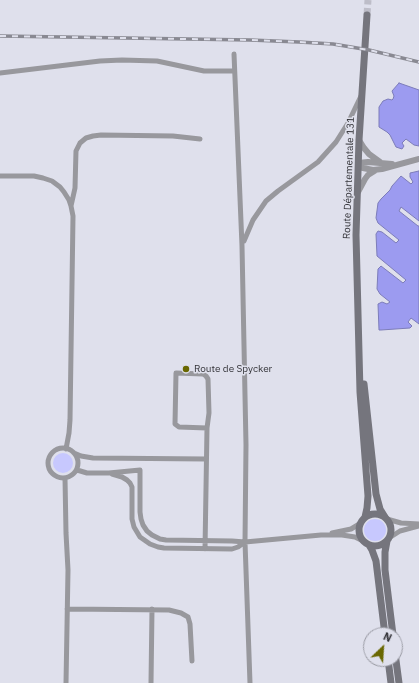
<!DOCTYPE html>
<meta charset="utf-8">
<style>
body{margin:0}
#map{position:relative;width:419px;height:683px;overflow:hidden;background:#dfe0ec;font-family:"IBM Plex Sans",sans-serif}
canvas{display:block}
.north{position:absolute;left:363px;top:627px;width:40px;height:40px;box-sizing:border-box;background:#dfe0ec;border:1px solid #9a9ba4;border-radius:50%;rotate:25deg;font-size:11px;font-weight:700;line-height:16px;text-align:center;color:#333338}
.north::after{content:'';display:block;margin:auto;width:14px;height:18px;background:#696700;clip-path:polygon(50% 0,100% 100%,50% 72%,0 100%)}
</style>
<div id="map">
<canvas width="419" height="683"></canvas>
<div class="north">N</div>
</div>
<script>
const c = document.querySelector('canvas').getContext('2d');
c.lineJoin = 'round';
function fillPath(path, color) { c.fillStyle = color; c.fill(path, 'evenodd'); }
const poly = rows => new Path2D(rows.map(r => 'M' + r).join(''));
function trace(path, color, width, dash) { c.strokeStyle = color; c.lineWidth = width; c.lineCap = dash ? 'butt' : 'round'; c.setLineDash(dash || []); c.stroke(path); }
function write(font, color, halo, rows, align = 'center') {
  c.font = font + ' "IBM Plex Sans",sans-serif'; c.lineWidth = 3; c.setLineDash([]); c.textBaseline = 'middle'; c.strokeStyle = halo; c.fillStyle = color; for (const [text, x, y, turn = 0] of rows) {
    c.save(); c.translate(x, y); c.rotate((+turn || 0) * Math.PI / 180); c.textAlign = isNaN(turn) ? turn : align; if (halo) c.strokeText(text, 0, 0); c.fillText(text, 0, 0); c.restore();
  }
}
fillPath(poly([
 '53 463a10 10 0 1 1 20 0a10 10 0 1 1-20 0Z',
 '364 530a11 11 0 1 1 22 0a11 11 0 1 1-22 0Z'
]), '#c7c8fe');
const water = poly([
 [399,83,419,90,419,146,414,145,406,139,402,143,404,146,402,149,396,147,390,135,387,132,379,127,379,107,383,101,388,99,392,100,393,99,394,96,392,91,399,83],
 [419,171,419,221,401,207,399,211,418,226,419,226,419,324,411,318,408,322,412,326,410,328,381,330,379,330,378,304,382,302,387,304,390,302,380,294,377,289,378,269,381,266,403,283,406,280,377,256,376,234,378,231,382,232,396,243,399,240,378,223,376,218,378,203,381,199,390,190,392,186,401,176,411,184,413,182,410,177,410,173,419,171]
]);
fillPath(water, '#9c9bf0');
trace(water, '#7c7cb9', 1);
trace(poly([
 [367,15,368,0]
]), '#bdbdc8', 7, [7, 3.5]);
trace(poly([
 [234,54,242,246,246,445,245,542,250,683],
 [0,73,100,61,122,60,157,61,204,71,234,71],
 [0,176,34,176,43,178,52,181,60,187,64,192,69,200,71,206,73,216,70,420,69,433,66,449],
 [71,206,75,188,76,151,80,143,86,138,93,136,101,135,173,136,200,139],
 [244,241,253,220,266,201,278,191,307,170,318,162,336,142,348,123,361,96],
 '48 463a15 15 0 1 1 30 0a15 15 0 1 1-30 0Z',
 [74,453,81,456,93,458,206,459],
 [77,470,87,473,109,473,140,470,140,512,141,519,143,525,147,531,152,535,160,539,166,540,232,541,245,542,321,535,342,535,355,537,363,541],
 [112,474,122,477,127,480,130,483,132,487,132,519,134,527,140,537,150,544,158,547,164,548,232,549,238,547,245,542],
 [65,478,66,533,68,570,66,683],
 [387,519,401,523,419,524],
 [332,533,351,529,361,523],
 [389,538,400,531,419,526],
 [205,549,207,428,209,413,208,379,206,376,203,374,176,373,175,424,179,427,207,428],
 [67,609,169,610,181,613,188,617,190,624,192,661],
 [151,683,152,609]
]), '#98989d', 5);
trace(poly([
 [359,140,364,148,369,154,380,162],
 [358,163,368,162,392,164],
 [358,167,373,170,382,169,419,159],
 [358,192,365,179,368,175,376,170]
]), '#98989d', 6);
trace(poly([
 [364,384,376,494,380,509,385,517],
 '359 530a16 16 0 1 1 32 0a16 16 0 1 1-32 0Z',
 [365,517,367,508,368,496,360,392,356,235,359,140,367,15],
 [387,541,385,552,385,570,393,635],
 [369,545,372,550,376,561,385,635],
 [395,653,399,683],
 [388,659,391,683]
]), '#75757d', 7);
const rail = poly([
 [0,36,250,40,299,42,333,44,369,50,419,62]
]);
trace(rail, '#898992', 3.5);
trace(rail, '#dfe0ec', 2, [6]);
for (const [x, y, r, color] of [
 [186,369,4,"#696700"]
]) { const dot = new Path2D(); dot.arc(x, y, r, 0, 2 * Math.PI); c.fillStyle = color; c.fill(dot); trace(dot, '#dfe0ec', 1.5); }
write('10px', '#333338', '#dfe0ec', [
 ["Route Départementale 131",349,178,-88]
]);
write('10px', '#333338', '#dfe0ec', [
 ["Route de Spycker",194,369]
], 'left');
</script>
